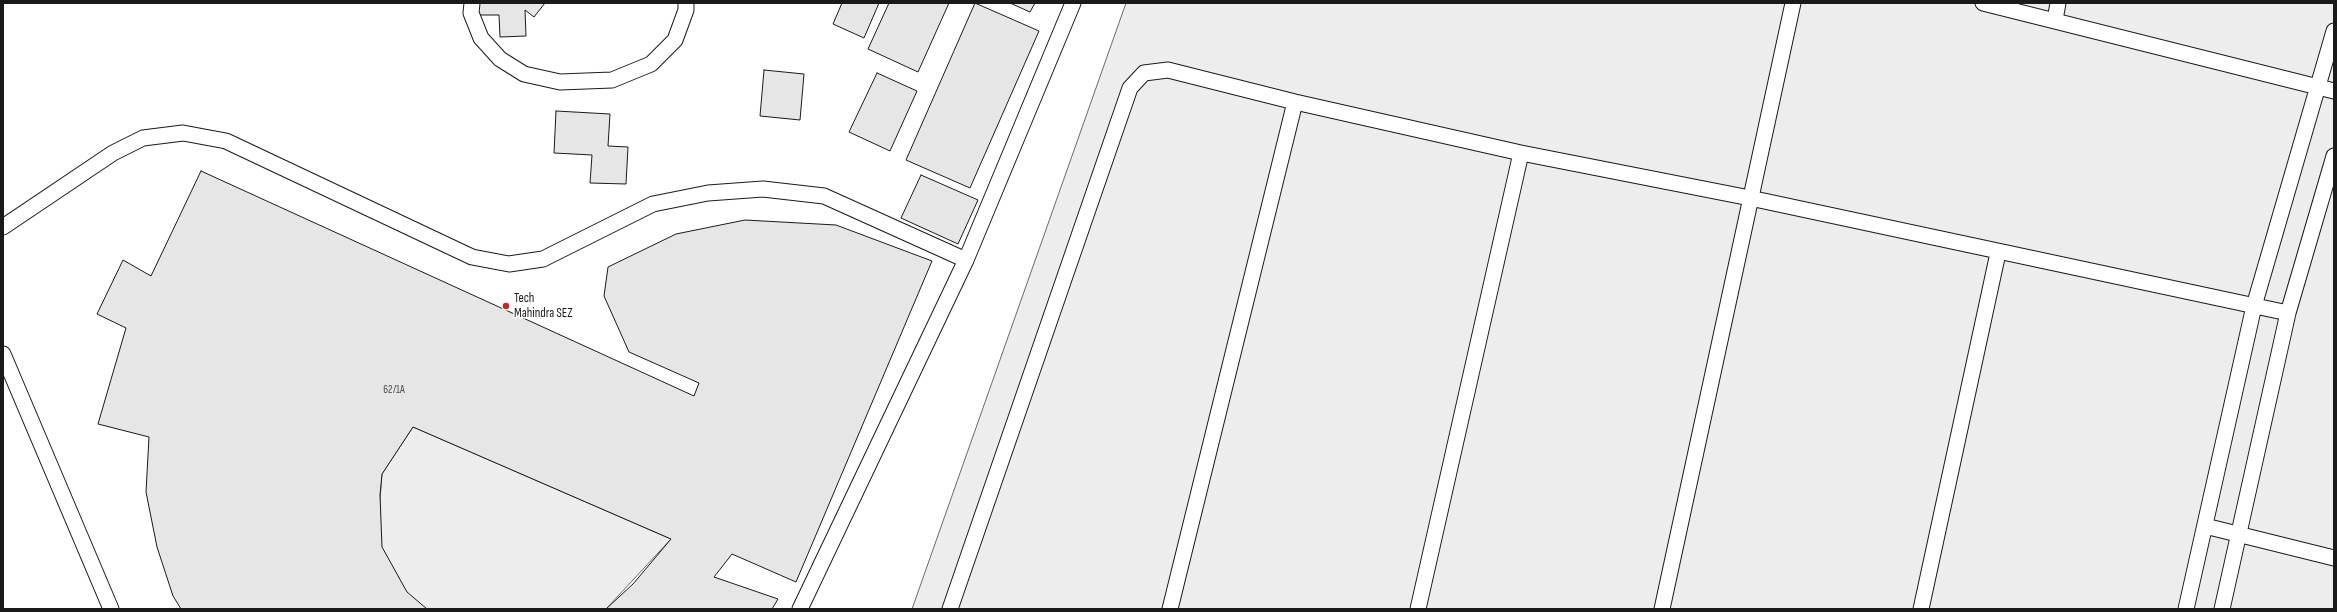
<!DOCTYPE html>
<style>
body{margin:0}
#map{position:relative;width:2337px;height:612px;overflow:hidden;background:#fff;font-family:"Sofia Sans Condensed",sans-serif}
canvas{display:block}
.frame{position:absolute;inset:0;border:4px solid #1a1a1a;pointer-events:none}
</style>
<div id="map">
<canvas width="2337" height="612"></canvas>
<div class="frame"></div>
</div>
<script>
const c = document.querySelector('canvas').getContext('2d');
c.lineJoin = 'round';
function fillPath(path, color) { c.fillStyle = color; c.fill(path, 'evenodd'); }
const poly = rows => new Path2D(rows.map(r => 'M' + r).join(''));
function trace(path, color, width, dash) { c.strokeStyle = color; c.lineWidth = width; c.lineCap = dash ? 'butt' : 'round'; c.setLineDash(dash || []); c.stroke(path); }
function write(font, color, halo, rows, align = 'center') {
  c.font = font + ' "Sofia Sans Condensed",sans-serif'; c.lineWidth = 3; c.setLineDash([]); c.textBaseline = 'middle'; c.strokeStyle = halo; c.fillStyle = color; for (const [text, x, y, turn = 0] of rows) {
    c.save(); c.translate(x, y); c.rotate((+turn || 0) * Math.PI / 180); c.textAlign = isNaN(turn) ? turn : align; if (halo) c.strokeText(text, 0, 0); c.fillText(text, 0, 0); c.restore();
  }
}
const built = poly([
 [1126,3,2334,3,2334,609,912,609,1126,3],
 [413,427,671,539,606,609,425,609,414,601,383,565,379,512,382,474,413,427]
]);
fillPath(built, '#ededed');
trace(built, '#6a6a6a', 1);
const building = poly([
 [476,3,545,3,534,17,525,10,526,36,500,37,499,15,475,15,476,3],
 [842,3,879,3,864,38,833,24,842,3],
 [889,3,949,3,918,72,868,49,889,3],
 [975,3,1039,31,970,188,906,160,975,3],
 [1010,3,1035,3,1030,12,1010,3],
 [764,70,804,74,800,120,760,116,764,70],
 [877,73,917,91,890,151,849,132,877,73],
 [556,111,610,114,608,146,628,147,626,184,590,183,592,155,554,153,556,111],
 [201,171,694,396,699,383,629,352,604,296,608,267,676,234,745,220,836,225,932,261,796,582,732,554,714,577,778,599,772,609,606,609,633,584,671,539,413,427,382,474,380,495,382,547,407,592,427,609,181,609,173,596,157,547,146,492,149,437,98,424,126,328,97,314,123,260,151,276,201,171],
 [921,175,978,200,958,244,901,218,921,175]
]);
fillPath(building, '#e6e6e6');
trace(building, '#1a1a1a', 1);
const service = poly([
 [472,3,471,13,481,38,500,59,524,74,560,82,612,80,651,64,675,40,686,10,686,3],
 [1983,3,2334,91],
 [2055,20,2058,3],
 [3,227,113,153,143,138,183,133,226,141,472,257,509,264,543,259,653,204,708,193,763,189,824,196,966,260],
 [3,354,111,609],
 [2205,526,2334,558],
 [800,609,966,260,1073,3],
 [950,609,1130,88,1144,73,1168,70,1295,102,1521,153,1750,198,2288,313],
 [1170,609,1295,102],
 [1418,609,1521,153],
 [1662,609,1793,3],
 [1921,609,1998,253],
 [2186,609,2254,306,2334,31],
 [2222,609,2288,313,2334,156]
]);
trace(service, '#1a1a1a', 17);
trace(service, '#fff', 15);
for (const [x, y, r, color] of [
 [506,306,4,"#c62828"]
]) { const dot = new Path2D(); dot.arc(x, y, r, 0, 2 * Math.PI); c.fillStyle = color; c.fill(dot); trace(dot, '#fff', 1.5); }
write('11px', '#4d4d4d', null, [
 ["62/1A",394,390]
]);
write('13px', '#1a1a1a', '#fff', [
 ["Tech",514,299],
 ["Mahindra SEZ",514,314]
], 'left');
</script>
